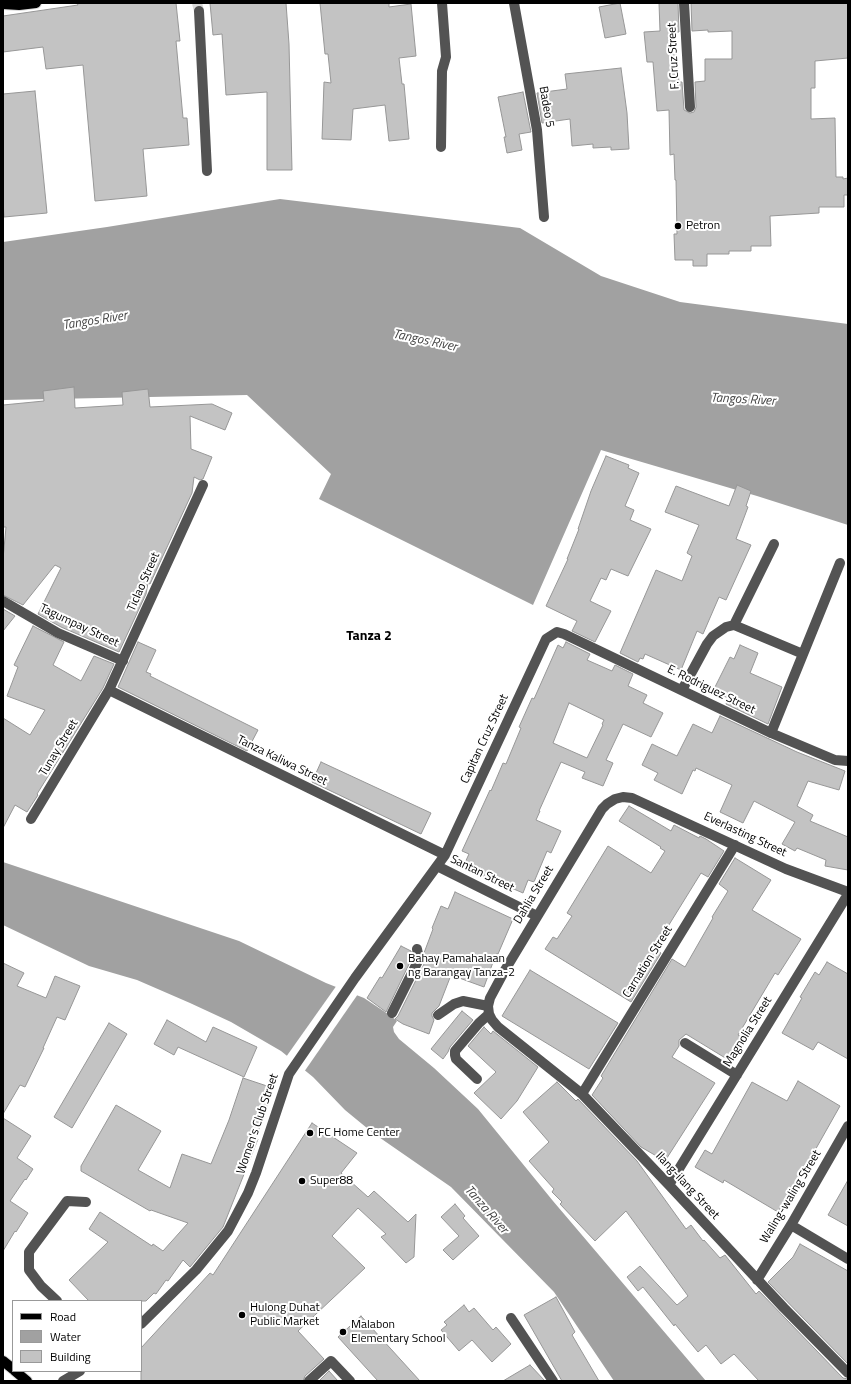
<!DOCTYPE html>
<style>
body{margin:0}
#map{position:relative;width:851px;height:1384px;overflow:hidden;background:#fff;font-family:"Titillium Web",sans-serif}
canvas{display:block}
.frame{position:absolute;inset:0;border:4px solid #000;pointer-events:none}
.legend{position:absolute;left:12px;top:1300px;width:130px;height:72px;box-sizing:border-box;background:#fff;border:1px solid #999;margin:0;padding:5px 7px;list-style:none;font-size:12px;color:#000}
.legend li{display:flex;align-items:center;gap:8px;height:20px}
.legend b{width:20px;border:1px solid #999}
</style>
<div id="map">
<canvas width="851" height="1384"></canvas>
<div class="frame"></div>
<ul class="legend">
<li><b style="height:5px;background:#000"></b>Road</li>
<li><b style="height:11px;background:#a1a1a1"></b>Water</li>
<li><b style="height:11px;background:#c3c3c3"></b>Building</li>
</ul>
</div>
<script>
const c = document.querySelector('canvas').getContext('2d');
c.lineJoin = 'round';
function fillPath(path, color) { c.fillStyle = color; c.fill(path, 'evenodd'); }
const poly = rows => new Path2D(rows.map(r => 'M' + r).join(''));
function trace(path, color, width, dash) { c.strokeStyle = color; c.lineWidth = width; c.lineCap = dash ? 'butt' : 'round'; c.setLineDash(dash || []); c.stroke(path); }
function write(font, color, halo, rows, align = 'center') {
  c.font = font + ' "Titillium Web",sans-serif'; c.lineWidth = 4; c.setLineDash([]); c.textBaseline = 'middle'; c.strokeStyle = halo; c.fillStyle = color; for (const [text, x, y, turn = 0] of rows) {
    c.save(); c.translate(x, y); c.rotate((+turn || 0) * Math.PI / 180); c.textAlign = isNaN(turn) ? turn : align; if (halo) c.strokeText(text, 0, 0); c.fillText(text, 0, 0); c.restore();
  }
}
fillPath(poly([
 [280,199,520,228,601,276,680,302,848,324,848,525,757,496,601,450,533,605,319,499,331,474,247,395,3,400,3,242,107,227],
 [3,862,239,941,326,983,364,998,391,1016,397,1021,393,1027,394,1032,399,1039,434,1068,478,1109,553,1201,706,1381,614,1381,554,1292,451,1187,373,1133,345,1110,313,1077,281,1051,231,1022,190,1003,137,980,89,966,3,925]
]), '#a1a1a1');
fillPath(poly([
 [337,985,358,994,304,1072,286,1057]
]), '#fff');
const building = poly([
 [77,3,176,3,180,41,176,41,183,118,187,118,189,145,143,149,147,196,95,201,83,65,46,69,43,47,3,52,3,16,78,5,77,3],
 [210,3,286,3,289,44,292,170,267,170,267,92,226,95,222,34,213,35,210,3],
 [320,3,389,3,389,7,411,4,416,56,399,58,402,84,404,84,409,139,389,141,385,105,353,109,351,140,322,139,324,82,331,83,328,54,325,54,320,3],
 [620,3,626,34,605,38,599,7,620,3],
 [659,3,678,3,679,32,674,32,679,82,682,82,684,110,690,113,694,112,696,107,695,82,705,81,705,59,732,59,732,31,708,32,708,30,692,31,691,3,848,3,848,58,815,61,815,88,811,88,811,119,835,118,836,177,843,177,843,179,848,178,848,195,844,195,844,207,819,207,819,213,770,216,771,246,751,246,751,251,729,251,729,254,707,254,707,266,693,266,693,260,675,260,674,234,677,234,676,180,675,180,674,154,670,155,669,110,657,111,653,62,647,62,644,32,660,31,659,3],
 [621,68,627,113,629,149,611,150,611,147,593,148,593,144,572,146,570,119,542,123,537,93,567,89,565,74,621,68],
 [35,91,47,213,4,217,3,201,3,94,35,91],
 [523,92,531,132,519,134,522,150,507,153,504,137,506,137,498,97,523,92],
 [74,387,75,408,123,405,122,392,148,389,150,407,212,404,232,413,225,430,190,416,191,449,212,457,203,479,200,480,194,477,192,493,150,584,148,583,146,594,119,652,61,627,38,614,61,568,55,565,23,605,3,595,3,559,6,527,3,527,3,405,44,401,43,391,74,387],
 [606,456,629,465,628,468,639,473,625,506,634,510,630,520,651,529,628,576,611,569,606,580,601,578,590,601,611,611,595,642,572,631,577,621,546,606,568,559,567,559,579,529,578,529,591,491,606,456],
 [737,485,751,491,746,506,748,507,736,539,751,545,726,600,719,597,703,634,697,631,681,670,645,654,643,659,640,658,638,662,620,653,656,570,682,581,692,556,687,553,699,525,665,512,676,486,729,506,737,485],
 [3,609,15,616,3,631,3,609],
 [33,626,64,642,53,665,81,681,94,656,114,664,103,688,37,794,38,795,27,812,15,805,3,828,3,718,30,735,45,710,7,696,18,667,14,665,33,626],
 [138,642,156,650,146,672,151,674,150,676,258,730,247,751,118,687,138,642],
 [566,642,590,654,587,660,612,671,615,665,633,674,628,686,647,695,643,703,663,713,651,737,623,724,606,760,613,763,603,786,582,778,585,772,561,762,539,811,540,811,536,820,561,831,551,853,547,851,534,882,528,880,523,893,463,867,469,854,462,851,490,790,491,791,503,763,506,764,521,728,519,727,532,698,534,699,558,645,563,648,566,642],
 [569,703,604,720,602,724,603,725,587,758,553,743,569,703],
 [740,645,758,653,750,673,782,687,768,724,726,704,728,698,713,691,730,657,734,659,740,645],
 [720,716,797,752,845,771,839,790,808,781,797,806,813,815,810,821,848,837,848,870,825,866,826,860,797,848,795,851,782,844,795,822,754,801,743,823,720,812,732,785,696,768,695,771,693,770,682,794,654,780,658,773,642,765,652,744,677,756,693,724,712,733,720,716],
 [321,762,431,813,421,834,312,782,321,762],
 [629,806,671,831,674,825,699,838,700,836,706,839,724,851,708,877,701,873,654,949,661,953,631,1002,545,949,553,937,557,939,572,916,567,913,608,846,651,873,665,851,660,848,661,847,619,821,629,806],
 [735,858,771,880,752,910,801,939,778,975,775,973,738,1035,741,1037,727,1059,686,1034,679,1040,679,1046,672,1057,715,1083,665,1161,641,1147,592,1095,603,1078,601,1076,672,959,685,967,713,918,712,917,728,891,719,884,735,858],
 [455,892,513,919,498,954,496,954,484,987,451,975,439,1006,432,1013,432,1016,434,1020,429,1034,403,1024,395,1019,398,1016,425,962,424,953,433,929,432,928,441,906,448,909,455,892],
 [401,946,411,951,412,958,386,1012,367,998,380,977,382,978,401,946],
 [827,962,848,974,848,1059,818,1042,813,1050,782,1033,802,998,800,997,815,972,819,975,827,962],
 [3,963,24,973,17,986,46,998,55,976,80,986,65,1020,57,1017,43,1048,44,1048,25,1087,20,1085,3,1114,3,963],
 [530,970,618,1023,589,1069,502,1016,530,970],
 [462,1011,473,1020,450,1047,448,1052,443,1059,431,1049,462,1011],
 [167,1020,206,1042,213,1027,257,1047,244,1077,178,1047,174,1055,154,1044,167,1020],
 [109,1023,127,1034,72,1128,54,1117,109,1023],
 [484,1027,491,1034,493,1031,538,1067,517,1101,501,1119,474,1093,496,1072,468,1046,484,1027],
 [243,1078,273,1088,256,1138,258,1139,223,1227,190,1267,183,1260,168,1281,166,1280,156,1294,154,1293,146,1301,89,1301,69,1280,108,1242,89,1229,100,1212,152,1246,153,1244,163,1251,188,1223,151,1210,150,1211,81,1171,81,1166,116,1105,161,1131,138,1170,170,1188,182,1154,211,1164,229,1120,243,1078],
 [798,1081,840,1106,796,1184,795,1183,778,1212,724,1180,723,1183,695,1167,705,1150,712,1154,752,1082,787,1101,798,1081],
 [557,1082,576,1101,578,1099,637,1161,686,1229,691,1225,703,1241,704,1240,720,1258,725,1255,756,1294,759,1291,843,1378,848,1379,848,1381,759,1381,734,1354,721,1364,706,1345,698,1352,675,1324,674,1326,643,1287,638,1291,627,1277,640,1266,677,1305,688,1296,626,1211,595,1241,560,1204,562,1202,552,1192,554,1189,529,1161,549,1142,523,1112,557,1082],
 [3,1118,31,1136,17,1158,33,1169,26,1180,25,1179,10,1201,28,1213,16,1232,15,1231,3,1251,3,1118],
 [312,1123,357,1153,341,1173,368,1197,374,1191,408,1222,416,1214,414,1257,406,1263,381,1237,386,1234,358,1208,332,1236,365,1268,298,1331,324,1359,305,1376,303,1381,141,1381,141,1348,210,1273,213,1275,312,1123],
 [848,1180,848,1226,828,1215,848,1180],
 [455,1204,465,1216,463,1218,479,1236,453,1260,443,1250,459,1236,441,1217,455,1204],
 [800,1244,848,1271,848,1364,768,1282,793,1257,800,1244],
 [556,1297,575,1332,572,1335,599,1381,562,1381,524,1315,556,1297],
 [464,1305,469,1312,474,1308,493,1330,496,1327,511,1344,492,1362,472,1340,459,1351,441,1330,447,1325,444,1322,464,1305],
 [361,1316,420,1381,378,1381,338,1337,361,1316],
 [530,1365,545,1381,503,1381,530,1365],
 [329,1371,338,1381,319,1381,329,1371]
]);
fillPath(building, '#c3c3c3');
trace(building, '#979797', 1);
trace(poly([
 [197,3,199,11]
]), '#d9d9d9', 10, [10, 5]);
const major = poly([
 [3,4,19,5,36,3],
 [3,1361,13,1369],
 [15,1371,27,1381]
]);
trace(major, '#dbdbdb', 12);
trace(poly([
 [514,3,537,130,544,217],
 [684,3,690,107],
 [199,11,207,171],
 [441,147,442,71,446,57,442,3],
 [774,544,734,625,803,654],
 [3,601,58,633,123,661],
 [109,690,445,855],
 [682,690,707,644,713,636,726,627,734,625],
 [771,733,840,563],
 [31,819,109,690,203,485],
 [437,866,537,916],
 [848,892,786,869,632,798,623,797,615,799,607,804,602,809,505,970,490,998,488,1006,489,1014,492,1020,498,1027,582,1094,669,1185,784,1308,848,1373],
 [392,1013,419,959,417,949],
 [438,1015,454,1004,463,1001,488,1006],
 [685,1043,737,1075],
 [477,1079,456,1059,455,1055,455,1051,479,1023,489,1014],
 [582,1094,735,845],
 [669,1185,848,894],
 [791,1225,848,1259],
 [757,1280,791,1225,848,1126],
 [57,1301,41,1286,29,1270,29,1252,67,1201,86,1202],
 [511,1318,553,1381],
 [141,1324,196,1270,228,1231,248,1193,256,1173,289,1074,355,978,445,855,546,639,557,632,564,634,771,733,835,760,848,761],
 [63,1381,80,1371],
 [309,1381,331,1361,350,1381]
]), '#535353', 10);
trace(major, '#000', 10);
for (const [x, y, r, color] of [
 [678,226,4,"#000"],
 [400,966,4,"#000"],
 [310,1133,4,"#000"],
 [302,1181,4,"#000"],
 [242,1315,4,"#000"],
 [343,1332,4,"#000"]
]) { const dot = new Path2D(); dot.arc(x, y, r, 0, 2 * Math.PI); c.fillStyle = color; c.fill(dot); trace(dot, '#fff', 1.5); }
write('12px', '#000', '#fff', [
 ["F. Cruz Street",674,56,-93],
 ["Badeo 5",546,107,80],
 ["Ticlao Street",144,582,-66],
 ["Tagumpay Street",79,626,25],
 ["E. Rodriguez Street",711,690,26],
 ["Capitan Cruz Street",485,739,-65],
 ["Tunay Street",59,748,-59],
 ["Tanza Kaliwa Street",282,761,26],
 ["Everlasting Street",745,835,25],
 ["Santan Street",482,874,26],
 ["Dahlia Street",534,895,-59],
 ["Carnation Street",648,962,-58],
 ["Magnolia Street",748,1032,-58],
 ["Women's Club Street",258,1124,-71],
 ["Ilang-ilang Street",687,1186,47],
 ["Waling-waling Street",791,1197,-59]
]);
write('12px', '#000', '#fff', [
 ["Petron",686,226],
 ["Bahay Pamahalaan",408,959],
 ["ng Barangay Tanza-2",408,973],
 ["FC Home Center",318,1133],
 ["Super88",310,1181],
 ["Hulong Duhat",250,1308],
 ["Public Market",250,1322],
 ["Malabon",351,1325],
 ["Elementary School",351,1339]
], 'left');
write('italic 13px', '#424242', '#fff', [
 ["Tangos River",95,321,-9],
 ["Tangos River",425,341,12],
 ["Tangos River",743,400,3],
 ["Tanza River",486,1210,49]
]);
write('bold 14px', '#000', '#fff', [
 ["Tanza 2",369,637]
]);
</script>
